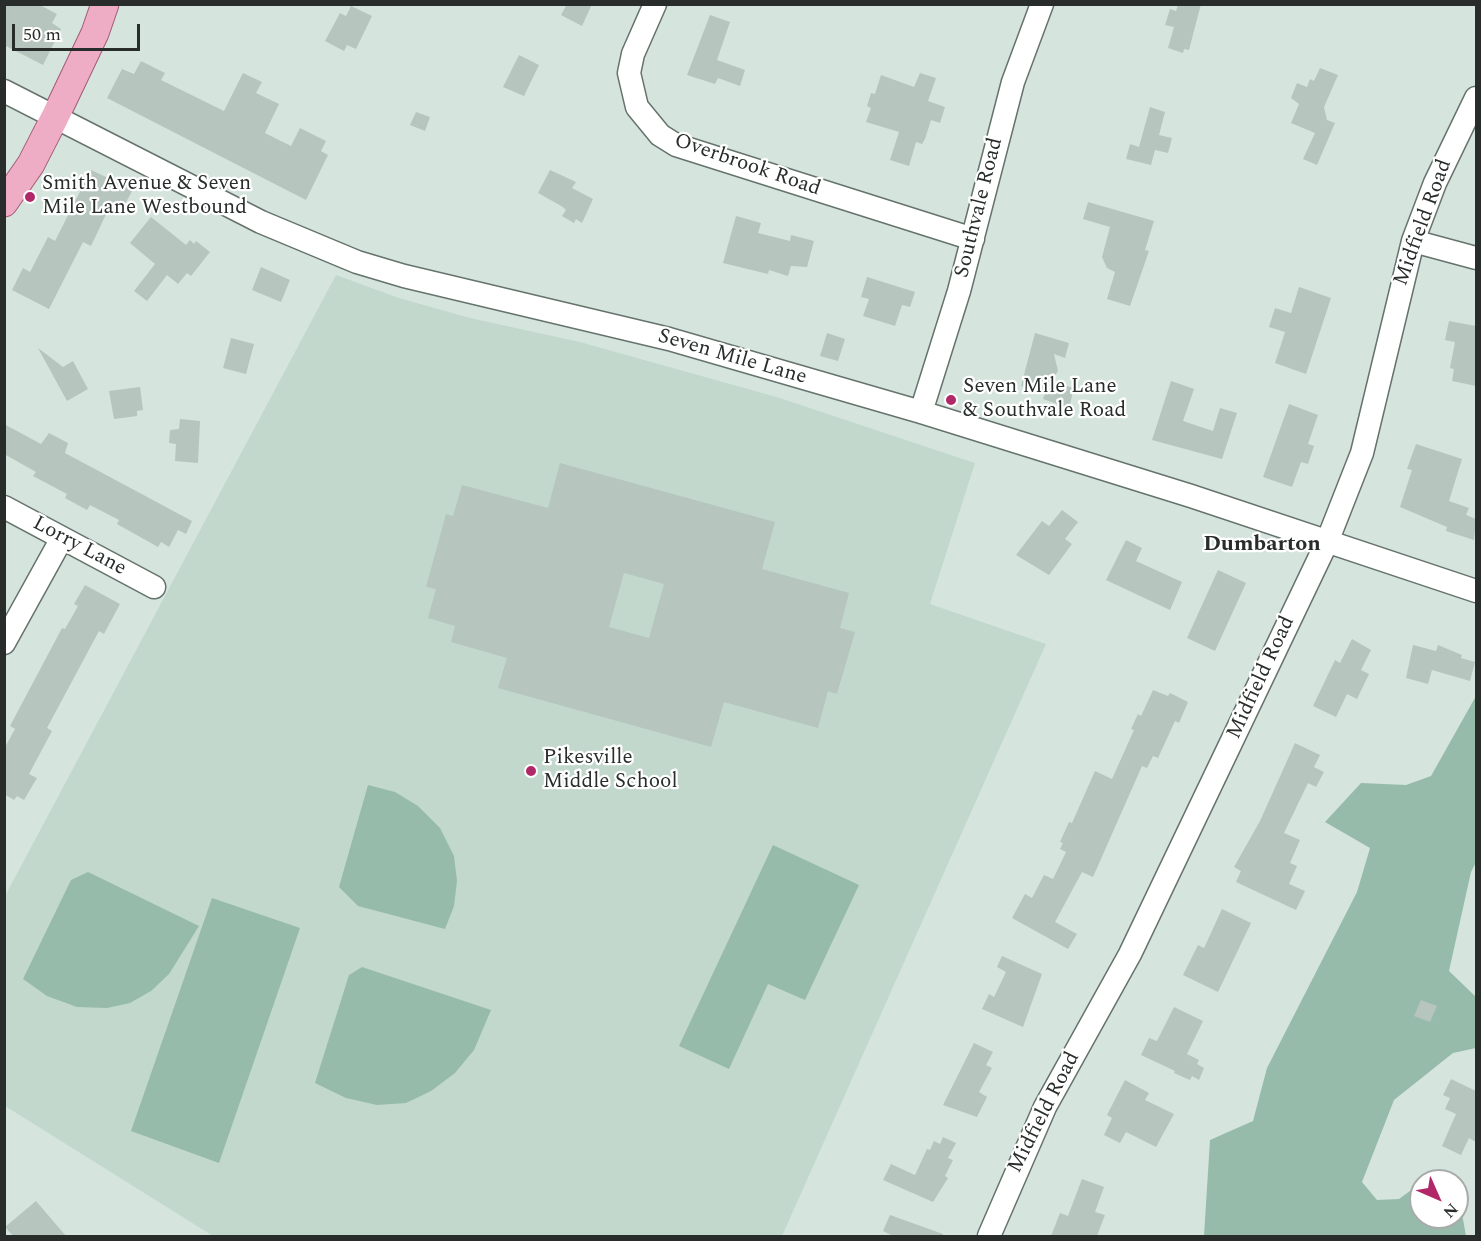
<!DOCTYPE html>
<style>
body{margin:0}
#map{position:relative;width:1481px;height:1241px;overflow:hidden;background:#d5e5dd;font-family:Spectral,serif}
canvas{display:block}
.frame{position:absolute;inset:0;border:6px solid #282d2b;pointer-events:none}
.north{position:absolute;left:1409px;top:1169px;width:60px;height:60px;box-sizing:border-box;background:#fff;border:2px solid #a9abaa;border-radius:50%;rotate:135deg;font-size:16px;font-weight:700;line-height:24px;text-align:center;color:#282d2b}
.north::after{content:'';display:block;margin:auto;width:21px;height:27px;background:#b12868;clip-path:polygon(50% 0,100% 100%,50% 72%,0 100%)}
.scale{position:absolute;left:12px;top:24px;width:128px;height:27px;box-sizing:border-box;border:3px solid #282d2b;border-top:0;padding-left:8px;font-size:18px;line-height:21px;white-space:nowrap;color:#282d2b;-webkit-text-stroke:4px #fff;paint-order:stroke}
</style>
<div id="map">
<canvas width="1481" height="1241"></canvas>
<div class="frame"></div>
<div class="north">N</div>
<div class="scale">50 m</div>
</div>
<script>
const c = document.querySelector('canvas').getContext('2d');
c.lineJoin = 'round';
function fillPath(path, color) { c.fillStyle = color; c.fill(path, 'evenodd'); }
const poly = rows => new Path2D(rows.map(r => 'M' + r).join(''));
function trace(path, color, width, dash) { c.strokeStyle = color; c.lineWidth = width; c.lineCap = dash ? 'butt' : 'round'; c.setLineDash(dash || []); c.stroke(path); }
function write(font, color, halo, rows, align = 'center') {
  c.font = font + ' Spectral,serif'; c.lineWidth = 4.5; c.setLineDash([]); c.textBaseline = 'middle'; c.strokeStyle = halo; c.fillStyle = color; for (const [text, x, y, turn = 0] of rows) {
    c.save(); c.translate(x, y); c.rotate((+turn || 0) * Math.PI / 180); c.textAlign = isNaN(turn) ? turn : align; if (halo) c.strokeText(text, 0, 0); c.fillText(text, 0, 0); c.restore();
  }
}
fillPath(poly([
 [336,275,399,298,470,318,580,342,780,398,975,463,930,604,1046,644,782,1236,213,1236,5,1106,4,898]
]), '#c2d8cd');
fillPath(poly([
 [1476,696,1476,862,1471,872,1449,971,1476,997,1476,1048,1453,1053,1394,1100,1362,1182,1377,1200,1399,1199,1418,1185,1421,1186,1421,1217,1457,1217,1457,1205,1461,1208,1466,1236,1204,1236,1210,1140,1253,1121,1267,1068,1357,892,1370,848,1325,822,1361,783,1406,785,1431,776],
 [368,785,395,792,418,806,440,828,454,856,457,881,454,906,445,929,358,906,339,887],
 [773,845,859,885,805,1000,768,984,729,1069,679,1046],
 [88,872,199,926,169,974,151,991,130,1003,107,1008,77,1007,47,996,23,979,71,880],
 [212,898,300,928,219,1163,131,1131],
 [362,967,491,1010,474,1050,455,1073,431,1091,406,1103,377,1105,346,1098,315,1083,349,975]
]), '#96bbaa');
fillPath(poly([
 [4,4,38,4,57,14,52,23,61,29,43,65,4,45],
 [567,4,592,4,582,26,561,15],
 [1178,4,1201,4,1189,50,1184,49,1183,53,1168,48,1174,27,1165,25,1170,9,1176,11],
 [351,6,372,16,356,49,347,45,344,51,325,41,340,13,346,16],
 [710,15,730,22,717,60,745,70,740,86,718,78,715,84,687,75],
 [519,55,539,65,524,96,503,87],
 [141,61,165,73,161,80,224,111,243,73,262,82,256,93,279,104,265,133,291,146,300,128,326,141,321,151,328,155,306,200,107,98,122,69,134,74],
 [1320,68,1338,75,1324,107,1327,120,1335,123,1317,165,1303,159,1315,133,1291,123,1299,104,1291,98,1297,83,1307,87,1310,79,1314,81],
 [920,73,936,78,928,101,945,107,940,123,931,120,925,139,922,144,916,142,909,166,890,160,899,132,866,122,871,108,867,106,871,93,875,94,881,75,914,87],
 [1150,107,1165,112,1159,135,1172,138,1168,153,1155,150,1151,165,1126,159,1130,144,1139,147],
 [416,112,430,117,425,131,410,125],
 [91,170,119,183,121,179,135,186,120,213,109,208,91,246,83,242,49,309,12,290,23,268,30,272,48,237,55,241],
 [550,170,576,182,572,188,593,199,582,223,576,219,574,223,562,216,566,210,563,207,538,193],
 [1088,202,1154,221,1145,250,1149,251,1130,306,1107,299,1115,272,1107,268,1102,257,1110,227,1083,219],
 [736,216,761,223,758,233,790,241,791,235,814,241,807,267,791,266,788,276,769,270,768,274,723,263],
 [151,217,186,245,190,240,194,244,196,241,210,252,191,276,187,273,178,284,167,275,147,301,134,291,155,264,130,243],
 [261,267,290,280,281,302,252,290],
 [867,277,915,292,910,307,902,305,895,326,863,316,869,299,861,297],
 [1299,287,1331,298,1306,374,1275,363,1285,332,1269,327,1275,308,1291,313],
 [1449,321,1476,326,1476,386,1452,381,1454,369,1450,368,1455,342,1445,340],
 [827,333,845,339,838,361,820,356],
 [1035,333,1069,343,1065,358,1054,354,1058,371,1051,382,1074,388,1069,408,1043,399,1047,388,1043,392,1021,386],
 [231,338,254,344,246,374,223,368],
 [38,348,63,367,73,361,88,389,67,401],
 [1171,381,1194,389,1183,421,1213,431,1220,408,1237,413,1222,459,1152,440],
 [140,387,143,410,137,411,137,416,114,419,109,391],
 [1289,404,1318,415,1308,444,1314,446,1308,464,1301,462,1292,487,1263,477],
 [180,419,200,421,198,463,175,461,176,444,169,443,170,430,179,429],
 [4,424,41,444,49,433,68,443,65,453,192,521,186,534,178,530,169,547,161,542,158,547,117,524,119,520,90,505,87,510,65,498,67,494,33,476,36,472,4,454],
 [1416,444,1462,459,1449,501,1469,508,1466,515,1476,519,1474,540,1446,531,1447,527,1400,507,1412,470,1407,469],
 [560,463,775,522,762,569,849,593,840,628,855,632,837,694,828,691,818,728,724,702,711,747,498,688,507,658,451,642,455,626,428,618,436,589,426,587,446,514,453,516,462,485,548,508],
 [624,573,664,584,649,638,609,627],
 [1062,510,1078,522,1065,539,1072,544,1049,575,1016,555,1042,521,1049,526],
 [1126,540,1142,548,1136,561,1182,582,1170,610,1106,580],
 [1218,570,1246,583,1215,651,1187,638],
 [85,585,120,604,104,634,99,631,47,728,52,731,29,774,37,778,24,800,17,796,14,800,4,794,4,749,15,729,10,726,62,628,65,629,78,606,74,604],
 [1352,639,1371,650,1361,670,1369,674,1357,699,1347,694,1336,717,1313,706,1335,660,1340,663],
 [1413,645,1436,651,1438,645,1462,655,1461,658,1475,662,1470,681,1432,670,1428,684,1406,678],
 [1153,690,1168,696,1170,693,1188,702,1179,723,1175,721,1158,758,1153,756,1147,768,1142,766,1093,877,1082,872,1055,922,1077,934,1068,949,1012,918,1025,894,1032,898,1044,875,1053,879,1066,852,1060,849,1063,843,1060,842,1069,822,1072,823,1095,771,1112,779,1134,730,1131,729,1138,714,1141,716],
 [1295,743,1320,755,1314,767,1324,772,1316,787,1308,783,1284,833,1300,840,1290,863,1297,866,1289,884,1305,891,1296,910,1236,882,1241,871,1234,867,1260,821],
 [1222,909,1251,923,1218,992,1183,975,1198,945,1204,948],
 [1002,956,1042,974,1023,1027,982,1009,989,994,994,997,1006,972,997,967],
 [1421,1000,1437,1006,1430,1022,1414,1016],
 [1174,1007,1203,1021,1187,1054,1199,1060,1197,1064,1204,1068,1199,1080,1192,1076,1190,1080,1174,1073,1175,1071,1141,1055,1149,1038,1157,1041],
 [974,1043,993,1052,986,1065,992,1068,979,1092,987,1097,977,1117,943,1105],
 [1451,1079,1476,1091,1476,1142,1469,1138,1461,1155,1442,1146,1456,1114,1445,1109,1450,1098,1443,1095],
 [1125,1080,1149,1093,1145,1100,1174,1114,1156,1147,1126,1132,1120,1143,1104,1135,1112,1118,1107,1115],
 [943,1137,956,1143,948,1158,953,1160,945,1176,948,1178,933,1202,883,1180,891,1164,915,1175,927,1149,930,1150,934,1141,940,1144],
 [1082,1179,1104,1187,1095,1212,1105,1215,1097,1236,1051,1236,1060,1213,1068,1216],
 [36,1201,66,1236,13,1236,5,1227],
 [890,1215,943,1234,943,1236,893,1236,883,1231]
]), '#b6c5be');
const minor = poly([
 [655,4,633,54,629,73,637,107,660,135,676,145,973,239],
 [4,91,261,222,357,262,404,276,669,339,921,412,1191,496,1476,591],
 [1413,241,1476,258],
 [921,412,959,291,1013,82,1042,4],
 [4,507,154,587],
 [4,643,62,538],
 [989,1236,1045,1107,1130,954,1327,542,1362,453,1413,241,1435,183,1476,98]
]);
const major = poly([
 [4,203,31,164,55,117,95,33,105,4]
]);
trace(minor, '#65736c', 25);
trace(major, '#a25b76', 29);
trace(minor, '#fff', 22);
trace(major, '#efacc5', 27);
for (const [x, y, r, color] of [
 [30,197,6,"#b12868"],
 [951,400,6,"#b12868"],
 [531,771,6,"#b12868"]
]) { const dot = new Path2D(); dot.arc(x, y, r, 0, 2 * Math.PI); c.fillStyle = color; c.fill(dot); trace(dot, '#fff', 2); }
write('21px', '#282d2b', '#fff', [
 ["Overbrook Road",747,166,19],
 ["Southvale Road",980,208,-76],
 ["Midfield Road",1424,223,-70],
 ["Seven Mile Lane",732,358,16],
 ["Lorry Lane",79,547,28],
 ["Midfield Road",1262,678,-65],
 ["Midfield Road",1045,1113,-63]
]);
write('21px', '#282d2b', '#fff', [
 ["Smith Avenue & Seven",42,185],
 ["Mile Lane Westbound",42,209],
 ["Seven Mile Lane",963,388],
 ["& Southvale Road",963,412],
 ["Pikesville",543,759],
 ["Middle School",543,783]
], 'left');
write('bold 22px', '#282d2b', '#fff', [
 ["Dumbarton",1262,546]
]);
</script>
